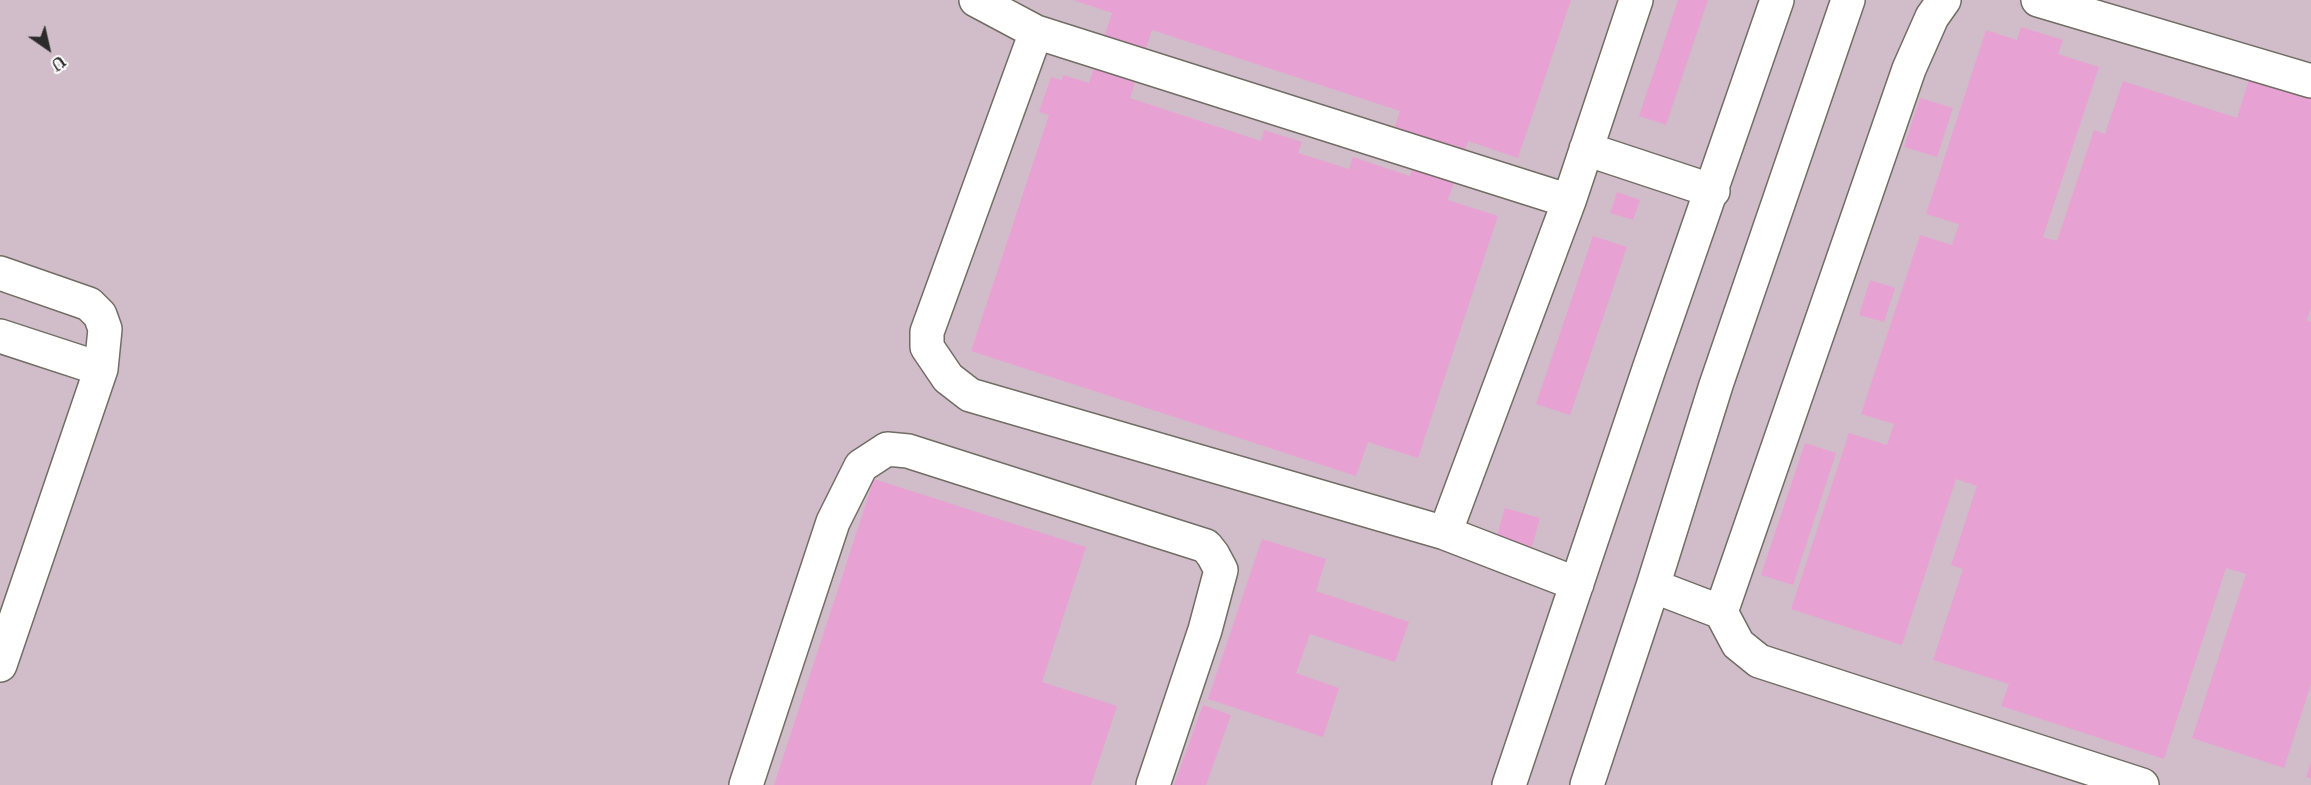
<!DOCTYPE html>
<style>
body{margin:0}
#map{position:relative;width:2311px;height:785px;overflow:hidden;background:#f4e7d1;font-family:"IM FELL Double Pica",serif}
canvas{display:block}
.north{position:absolute;left:18px;top:18px;width:60px;height:60px;-webkit-text-stroke:4px #fff;paint-order:stroke;rotate:146deg;font-size:16px;font-weight:700;line-height:24px;text-align:center;color:#2b2b2b}
.north::after{content:'';display:block;margin:auto;width:21px;height:27px;background:#2b2b2b;clip-path:polygon(50% 0,100% 100%,50% 72%,0 100%)}
</style>
<div id="map">
<canvas width="2311" height="785"></canvas>
<div class="north">U</div>
</div>
<script>
const c = document.querySelector('canvas').getContext('2d');
c.lineJoin = 'round';
function fillPath(path, color) { c.fillStyle = color; c.fill(path, 'evenodd'); }
const poly = rows => new Path2D(rows.map(r => 'M' + r).join(''));
function trace(path, color, width, dash) { c.strokeStyle = color; c.lineWidth = width; c.lineCap = dash ? 'butt' : 'round'; c.setLineDash(dash || []); c.stroke(path); }
fillPath(poly([
 [0,0,2311,0,2311,785,0,785]
]), '#d1bdc9');
fillPath(poly([
 [1073,0,1571,0,1518,158,1468,141,1448,200,1498,216,1418,458,1368,442,1356,476,971,351,1049,115,1039,112,1051,77,1062,80,1063,75,1089,83,1112,13],
 [1152,30,1400,111,1394,129,1422,138,1410,176,1353,157,1349,169,1298,153,1302,142,1264,130,1261,141,1130,98],
 [1678,0,1708,0,1666,125,1639,116],
 [2021,27,2063,40,2058,54,2099,67,2043,237,2057,241,2094,130,2105,134,2123,81,2237,118,2250,76,2311,96,2311,308,2307,320,2311,322,2311,684,2284,768,2192,738,2246,574,2226,568,2164,759,2001,706,2009,684,1933,660,1963,569,1951,565,1977,486,1956,479,1902,645,1791,609,1849,433,1887,445,1894,424,1861,414,1920,235,1952,245,1959,224,1926,214,1986,30,2017,40],
 [1920,98,1953,108,1937,157,1904,147],
 [1617,192,1640,200,1633,220,1610,213],
 [1593,236,1627,247,1570,415,1536,404],
 [1870,280,1895,288,1884,322,1859,315],
 [1805,443,1836,453,1793,585,1761,575],
 [874,479,1086,547,1042,682,1117,706,1091,785,774,785],
 [1505,508,1540,518,1531,550,1496,539],
 [1262,539,1326,559,1316,591,1409,622,1395,662,1310,634,1296,673,1339,688,1323,737,1208,699],
 [1203,705,1231,715,1206,785,1174,785],
 [2311,762,2311,779,2306,777]
]), '#e8a1d3');
const minor = poly([
 [976,0,1036,32,927,332,927,347,948,378,970,395,1445,533,1577,584],
 [2038,0,2311,81],
 [1036,32,1569,201],
 [1586,149,1713,191],
 [0,273,89,304,100,315,105,329,101,369,0,665],
 [0,336,101,369],
 [1445,533,1569,201,1636,0],
 [1653,586,1721,612,1738,644,1759,661,2142,785],
 [1721,612,1909,69,1932,17,1944,0],
 [746,785,833,522,861,466,887,449,908,451,1143,526,1206,546,1213,555,1221,570,1205,630,1153,785],
 [1509,785,1649,369,1777,0],
 [1587,785,1653,586,1716,385,1848,0]
]);
trace(minor, '#716d65', 36);
trace(minor, '#fff', 33);
</script>
